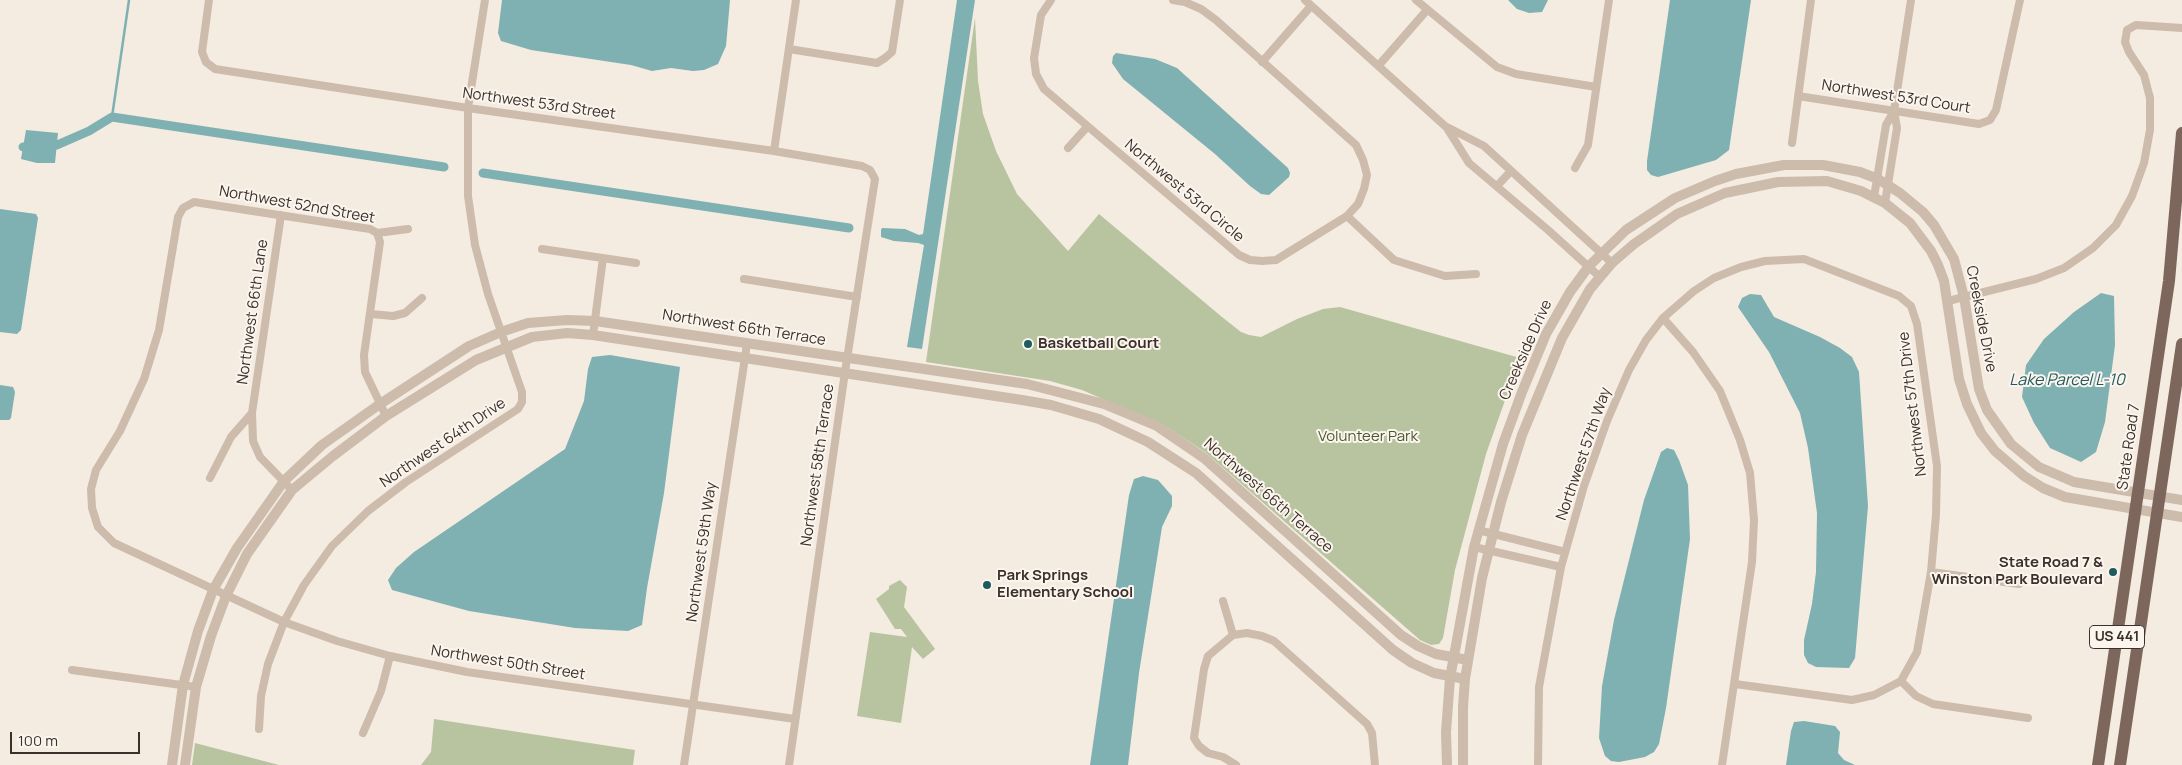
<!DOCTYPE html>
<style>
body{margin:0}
#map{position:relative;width:2182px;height:765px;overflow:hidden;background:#f4ebe1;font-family:Manrope,sans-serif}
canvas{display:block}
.scale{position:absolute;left:10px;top:732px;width:130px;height:22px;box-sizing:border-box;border:2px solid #3b302b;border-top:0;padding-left:6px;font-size:15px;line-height:18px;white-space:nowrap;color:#3b302b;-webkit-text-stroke:4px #fbf5ee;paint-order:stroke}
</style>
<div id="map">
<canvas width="2182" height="765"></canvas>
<div class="scale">100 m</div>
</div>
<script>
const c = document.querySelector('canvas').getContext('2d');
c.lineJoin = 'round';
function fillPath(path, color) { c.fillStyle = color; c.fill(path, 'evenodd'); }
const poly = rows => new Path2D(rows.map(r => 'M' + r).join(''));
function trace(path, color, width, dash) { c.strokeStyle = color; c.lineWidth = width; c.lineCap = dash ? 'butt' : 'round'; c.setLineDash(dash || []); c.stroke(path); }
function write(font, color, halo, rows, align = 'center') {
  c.font = font + ' Manrope,sans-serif'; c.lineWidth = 4; c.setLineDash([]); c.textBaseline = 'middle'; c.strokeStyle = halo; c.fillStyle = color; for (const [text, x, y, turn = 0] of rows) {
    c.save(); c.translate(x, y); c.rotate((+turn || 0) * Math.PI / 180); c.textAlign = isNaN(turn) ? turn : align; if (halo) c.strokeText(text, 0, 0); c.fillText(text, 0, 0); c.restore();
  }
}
fillPath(poly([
 [975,18,978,81,983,114,996,151,1017,194,1068,251,1099,214,1222,317,1241,332,1249,335,1261,337,1297,319,1323,309,1340,307,1520,358,1486,454,1455,570,1443,638,1439,644,1431,645,1420,640,1205,452,1167,427,1082,390,1050,381,926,362],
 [900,580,907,587,904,607,935,649,923,659,912,647,901,723,857,716,870,632,907,637,901,629,895,629,876,599,889,589,889,586],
 [434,719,635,750,633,765,421,765,431,752],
 [195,743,279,765,192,765]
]), '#b8c4a0');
fillPath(poly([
 [502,0,730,0,726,46,718,64,704,70,693,71,671,68,652,71,631,65,531,50,501,41,498,33],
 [957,0,975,0,922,349,907,347,924,245,918,243,894,241,881,237,881,230,882,228,905,229,919,235,923,234],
 [1508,0,1548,0,1542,12,1529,13,1517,9],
 [1670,0,1751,0,1729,150,1716,160,1658,177,1651,175,1647,170,1647,161],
 [1116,53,1155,59,1177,68,1288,168,1290,173,1289,177,1269,195,1261,194,1250,186,1215,154,1123,79,1112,63,1113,56],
 [26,130,58,133,55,163,37,163,21,159],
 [0,209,36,214,38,218,21,330,17,334,0,332],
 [2101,293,2114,296,2115,345,2105,422,2096,452,2081,462,2050,448,2034,423,2022,397,2026,365,2044,339,2074,312],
 [1750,294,1761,295,1774,317,1820,337,1840,348,1852,357,1859,372,1868,506,1855,658,1849,668,1816,667,1808,663,1804,655,1804,640,1812,604,1816,572,1817,513,1808,448,1800,413,1769,352,1738,307,1742,298],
 [610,355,680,367,664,493,647,588,642,625,628,631,575,628,469,611,392,590,388,580,396,568,414,552,565,449,584,401,588,369,592,357],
 [0,385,13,387,15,392,11,418,9,420,0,420],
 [1667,448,1674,450,1679,460,1688,485,1690,539,1666,708,1659,744,1654,752,1645,757,1619,762,1611,761,1605,756,1599,738,1602,686,1614,620,1644,500,1661,452],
 [1143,476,1158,480,1166,489,1172,496,1172,506,1162,527,1139,673,1128,765,1090,765,1129,495,1134,479],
 [1804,721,1835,726,1840,732,1838,753,1844,760,1855,765,1786,765,1791,731,1794,722]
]), '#7fb0b2');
trace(poly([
 [112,117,129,0]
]), '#7fb0b2', 2.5);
trace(poly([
 [23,147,57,145,89,131,112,117,444,167],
 [483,173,849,228]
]), '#7fb0b2', 9);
trace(poly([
 [209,0,202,52,206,62,215,69,468,108,774,151,862,166,870,170,875,179,845,372,789,765],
 [1051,0,1041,15,1034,58,1036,74,1044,89,1239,255,1250,260,1262,261,1276,260,1347,216,1358,204,1364,189,1367,175,1363,160,1356,145,1216,20,1201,9,1185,2,1173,0],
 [1305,0,1445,126,1484,146,1612,263],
 [1416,0,1497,67,1516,74,1596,87],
 [789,49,877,63,885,58,892,52,900,0],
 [1262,62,1311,6],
 [1379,65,1427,10],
 [1798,96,1979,124,1990,120,1996,110,2020,0],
 [1447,128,1469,163,1548,230,1600,277],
 [1792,143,1811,0],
 [1068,148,1087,127],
 [774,151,796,0],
 [1575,168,1588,145,1609,0],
 [1497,186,1511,171],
 [1874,197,1886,125,1894,111,1911,0],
 [1885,203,1897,128,1894,111],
 [1347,216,1394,260,1445,276,1476,274],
 [408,229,377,233,370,229,194,202,183,208,178,217,159,330,144,379,120,431,96,470,91,489,92,508,98,527,114,543,284,622,337,641,390,656,467,672,795,719],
 [377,233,380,242,364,355,365,372,386,416],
 [542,249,636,263],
 [744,279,857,297],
 [1948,301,2036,279,2064,268,2093,248,2116,225,2132,196,2144,163,2150,130,2150,98,2144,75,2129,52,2125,42,2127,30,2136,25,2182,28],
 [371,314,393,316,405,313,422,298],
 [1663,318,1693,352,1720,391,1740,440,1750,473,1754,520,1752,562,1722,765],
 [593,335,603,258],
 [252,413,253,441,260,457,292,490],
 [210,478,231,437,252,413,281,215],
 [1478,530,1565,552],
 [1474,547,1561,567],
 [1931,572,2019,584],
 [1223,601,1233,635],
 [72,670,196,687],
 [1901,681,1916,696,1933,704,2028,718],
 [259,729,261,696,268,664,284,622,304,585,332,546,368,511,406,482,518,409,522,402,522,392,488,294,475,245,468,196,468,108,485,0],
 [363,733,381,691,390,656],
 [684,765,747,344],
 [1236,765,1223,757,1208,753,1199,746,1194,738,1204,669,1208,656,1233,635,1247,633,1262,636,1274,641,1367,724,1372,733,1375,765],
 [1538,765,1539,687,1561,567,1584,486,1607,421,1629,370,1646,340,1663,318,1694,291,1714,278,1741,267,1765,261,1804,259,1899,296,1911,306,1917,324,1937,466,1936,515,1931,572,1917,652,1901,681,1874,695,1852,700,1735,684]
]), '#cdbbac', 8);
trace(poly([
 [172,765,183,685,198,631,213,590,237,548,284,481,322,445,380,404,469,346,501,332,528,323,567,320,595,321,1027,384,1104,404,1157,426,1204,458,1401,635,1418,646,1436,654,1468,660],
 [185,765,196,687,211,636,226,596,247,554,292,490,333,456,386,416,476,360,532,337,567,333,593,335,1022,400,1051,405,1099,419,1148,442,1196,473,1393,650,1412,663,1434,673,1465,679],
 [1447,765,1446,732,1450,678,1474,547,1503,444,1522,392,1546,334,1570,292,1589,266,1626,230,1675,198,1715,181,1736,174,1784,165,1823,165,1860,172,1878,179,1900,193,1923,212,1934,225,1954,259,1964,297,1979,389,1987,410,2011,444,2039,467,2074,482,2182,500],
 [1463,765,1463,707,1465,679,1482,578,1501,502,1522,435,1562,338,1590,289,1612,263,1634,244,1677,214,1725,193,1778,182,1827,181,1861,191,1885,203,1910,223,1931,251,1938,265,1944,281,1959,379,1967,404,1981,433,1995,451,2024,476,2043,488,2065,497,2182,517]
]), '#cdbbac', 10);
trace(poly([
 [2098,765,2169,281,2182,133],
 [2120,765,2182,344]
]), '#7d675c', 12);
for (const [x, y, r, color] of [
 [1028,344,5,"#1f5a5e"],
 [2113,572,5,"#1f5a5e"],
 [987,585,5,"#1f5a5e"]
]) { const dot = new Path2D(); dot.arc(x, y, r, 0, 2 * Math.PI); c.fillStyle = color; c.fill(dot); trace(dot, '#fbf5ee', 2); }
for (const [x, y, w] of [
 [2117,637,55]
]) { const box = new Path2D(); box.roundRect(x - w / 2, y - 11.5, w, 23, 4); c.fillStyle = '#fbf5ee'; c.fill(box); trace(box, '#3b302b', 1); }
write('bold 14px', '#3b302b', null, [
 ["US 441",2117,637]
]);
write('15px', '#3b302b', '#fbf5ee', [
 ["Northwest 53rd Court",1896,97,9],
 ["Northwest 53rd Street",539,104,8],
 ["Northwest 53rd Circle",1184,191,40],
 ["Northwest 52nd Street",297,205,10],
 ["Northwest 66th Lane",253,312,-82],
 ["Creekside Drive",1981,319,79],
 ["Northwest 66th Terrace",744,328,9],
 ["Creekside Drive",1526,350,-66],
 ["Northwest 57th Drive",1913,404,-97],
 ["Northwest 64th Drive",443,443,-34],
 ["State Road 7",2129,447,-82],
 ["Northwest 57th Way",1584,454,-71],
 ["Northwest 58th Terrace",818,465,-82],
 ["Northwest 66th Terrace",1268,496,41],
 ["Northwest 59th Way",702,552,-82],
 ["Northwest 50th Street",508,663,9]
]);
write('bold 15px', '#3b302b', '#fbf5ee', [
 ["Basketball Court",1038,344],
 ["State Road 7 &",2103,563,"right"],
 ["Winston Park Boulevard",2103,580,"right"],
 ["Park Springs",997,576],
 ["Elementary School",997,593]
], 'left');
write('15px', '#4a5a2e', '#fbf5ee', [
 ["Volunteer Park",1368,437]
]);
write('italic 16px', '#1f5a5e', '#fbf5ee', [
 ["Lake Parcel L-10",2067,381]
]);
</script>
